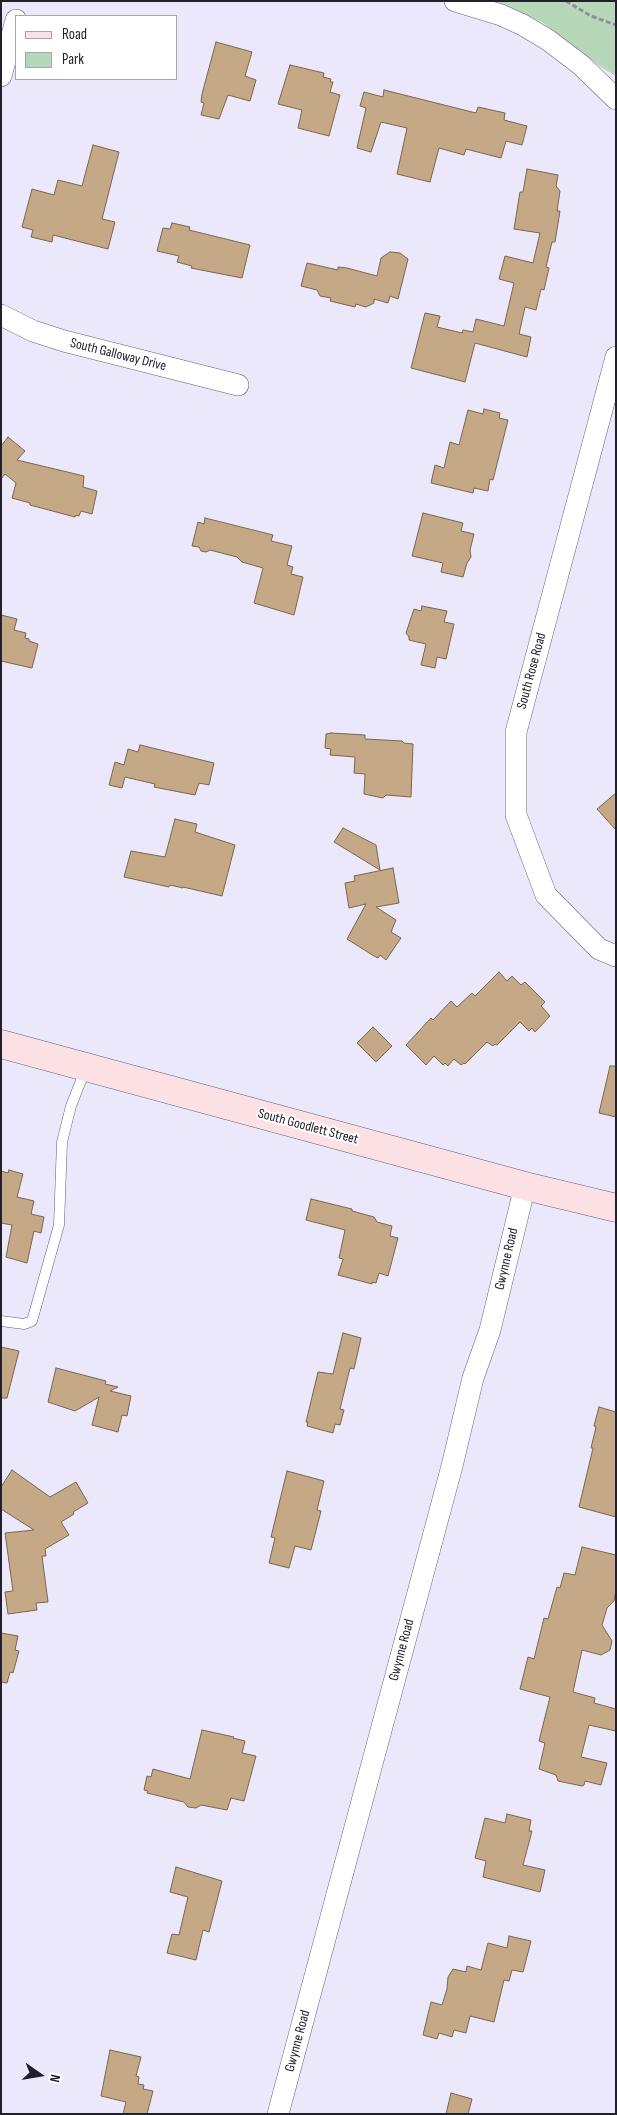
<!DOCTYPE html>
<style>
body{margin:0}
#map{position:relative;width:617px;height:2115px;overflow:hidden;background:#ebe8fc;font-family:"Sofia Sans Condensed",sans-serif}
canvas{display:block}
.frame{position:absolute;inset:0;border:2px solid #22202b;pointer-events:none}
.legend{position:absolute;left:15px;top:15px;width:162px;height:65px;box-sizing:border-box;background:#fff;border:1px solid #a7a6aa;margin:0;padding:6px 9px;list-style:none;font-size:15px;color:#22202b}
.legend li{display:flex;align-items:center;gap:10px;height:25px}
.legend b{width:25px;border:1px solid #a7a6aa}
.north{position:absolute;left:15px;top:2050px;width:50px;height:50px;-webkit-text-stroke:4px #fff;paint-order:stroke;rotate:103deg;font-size:14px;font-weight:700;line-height:20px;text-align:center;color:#22202b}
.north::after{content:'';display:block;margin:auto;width:18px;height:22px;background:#22202b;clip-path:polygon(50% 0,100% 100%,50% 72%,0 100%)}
</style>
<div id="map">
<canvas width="617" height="2115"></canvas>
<div class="frame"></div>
<ul class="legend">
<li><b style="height:6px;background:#fbe1e3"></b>Road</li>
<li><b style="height:14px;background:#b6d8b9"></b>Park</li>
</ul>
<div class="north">N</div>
</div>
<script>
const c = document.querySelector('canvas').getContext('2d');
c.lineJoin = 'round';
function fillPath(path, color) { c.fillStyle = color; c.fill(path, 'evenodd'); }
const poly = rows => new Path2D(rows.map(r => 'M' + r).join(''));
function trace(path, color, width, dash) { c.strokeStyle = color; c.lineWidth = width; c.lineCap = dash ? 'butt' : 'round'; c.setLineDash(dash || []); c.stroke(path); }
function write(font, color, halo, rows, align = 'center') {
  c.font = font + ' "Sofia Sans Condensed",sans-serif'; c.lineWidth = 4; c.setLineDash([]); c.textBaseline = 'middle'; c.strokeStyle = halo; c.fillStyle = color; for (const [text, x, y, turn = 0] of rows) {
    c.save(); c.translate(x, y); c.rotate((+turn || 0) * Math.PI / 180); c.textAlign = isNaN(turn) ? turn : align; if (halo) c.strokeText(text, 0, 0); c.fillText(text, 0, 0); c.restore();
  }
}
fillPath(poly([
 [496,1,616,1,616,76,601,67,542,22]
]), '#b6d8b9');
const building = poly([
 [216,42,252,52,245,76,256,80,250,101,228,95,219,119,201,115,204,103,201,102,202,94,216,42],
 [290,65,324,73,323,77,331,79,330,82,333,82,330,92,340,95,329,136,298,128,302,110,278,104,290,65],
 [384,90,476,113,478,107,505,113,504,120,527,126,522,145,506,141,501,158,466,149,464,155,439,148,430,182,397,174,407,128,381,122,371,152,357,148,366,108,360,106,364,92,383,97,384,90],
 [93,145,119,152,102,219,115,222,108,249,53,235,52,242,31,237,33,230,22,227,32,189,54,195,58,180,82,186,93,145],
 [527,169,558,175,556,186,560,191,557,211,560,211,555,242,552,242,546,267,549,268,544,290,541,289,536,310,525,307,519,334,531,337,527,357,475,343,465,382,411,368,425,313,440,316,437,327,462,333,463,330,473,332,476,319,504,326,514,283,499,279,505,256,533,263,540,233,514,229,520,192,523,192,527,169],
 [172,223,190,227,189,230,250,245,242,278,191,268,192,266,177,262,179,256,157,251,163,228,170,229,172,223],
 [390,252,400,253,408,259,398,299,390,296,388,303,374,299,374,303,366,307,356,304,355,307,330,301,331,298,320,296,317,290,301,286,307,263,338,270,338,267,347,268,377,276,381,258,390,252],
 [484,409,500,413,499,418,508,420,493,480,490,479,488,491,474,488,473,493,431,483,435,465,444,468,450,442,459,445,468,410,483,414,484,409],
 [8,437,25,451,17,460,84,476,83,487,97,491,92,514,81,511,79,516,76,515,75,517,30,505,30,503,12,498,16,483,5,474,1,479,1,446,8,437],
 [423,513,463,523,461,531,474,534,470,550,471,557,467,563,463,577,441,572,443,563,412,556,423,513],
 [205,518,273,535,271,541,292,546,287,565,293,567,291,574,303,577,294,615,254,603,263,568,242,562,237,557,210,550,206,552,201,551,199,547,192,546,198,522,204,524,205,518],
 [422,606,447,611,444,622,454,624,446,659,437,657,435,668,421,665,426,644,409,640,409,637,406,633,414,609,421,611,422,606],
 [1,615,17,619,14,630,26,633,25,638,29,639,29,641,38,644,32,668,1,661,1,615],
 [331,733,365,735,365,739,402,741,404,743,413,744,411,797,386,795,383,798,364,794,365,774,354,773,355,757,330,755,331,749,325,748,326,734,331,733],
 [140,745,214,763,209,785,199,783,195,795,154,787,155,784,125,777,122,788,109,785,115,762,124,765,128,749,138,752,140,745],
 [616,793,616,830,597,809,616,793],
 [175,819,197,824,195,832,235,845,222,896,183,887,183,888,170,885,169,887,124,877,131,851,165,857,175,819],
 [343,828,376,845,380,870,334,842,343,828],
 [393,868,399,903,376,907,396,920,391,932,401,938,386,960,380,955,378,958,374,956,347,939,366,904,349,908,345,883,355,881,354,876,393,868],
 [499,972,507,981,512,976,521,985,525,982,545,1002,541,1006,550,1016,535,1032,532,1028,529,1031,520,1022,497,1045,495,1044,493,1046,487,1042,465,1064,464,1063,461,1065,454,1059,448,1066,445,1063,443,1065,434,1056,426,1065,406,1045,431,1018,433,1020,451,1001,457,1007,472,993,475,996,499,972],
 [373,1027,392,1046,376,1062,357,1043,373,1027],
 [610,1066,616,1066,616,1117,599,1113,610,1066],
 [9,1170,23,1174,17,1197,34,1201,31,1214,44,1217,41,1233,34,1231,27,1263,6,1257,12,1225,1,1223,1,1171,8,1173,9,1170],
 [311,1199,352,1209,352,1211,374,1217,377,1222,392,1226,390,1236,398,1238,388,1276,379,1273,376,1283,372,1282,372,1284,338,1275,343,1259,339,1258,345,1230,306,1220,311,1199],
 [343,1333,361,1338,354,1369,350,1368,340,1409,344,1410,340,1425,335,1424,333,1433,307,1426,308,1422,306,1422,318,1372,333,1374,343,1333],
 [1,1347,19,1351,7,1398,1,1398,1,1347],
 [56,1368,106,1381,105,1384,118,1387,110,1391,131,1396,127,1416,122,1415,118,1432,92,1425,99,1397,75,1411,48,1402,56,1368],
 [599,1407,616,1412,616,1517,579,1507,593,1448,591,1448,596,1427,594,1426,599,1407],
 [12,1470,50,1497,76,1482,88,1503,73,1512,74,1514,61,1522,69,1535,45,1549,46,1556,42,1556,48,1602,36,1603,37,1610,8,1614,5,1592,13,1591,5,1533,34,1530,1,1509,1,1487,12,1470],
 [287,1471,324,1481,317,1510,321,1511,311,1550,295,1546,289,1568,269,1563,275,1538,271,1537,287,1471],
 [582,1547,616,1555,616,1590,614,1601,607,1608,602,1625,612,1641,610,1650,601,1655,582,1650,573,1692,595,1698,594,1703,616,1709,616,1731,589,1725,581,1757,607,1763,601,1785,585,1781,584,1785,582,1786,558,1781,556,1775,539,1769,545,1743,539,1741,550,1697,520,1689,528,1657,534,1659,544,1618,548,1619,557,1587,560,1588,564,1573,575,1575,582,1547],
 [1,1633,18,1636,15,1650,19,1651,13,1673,10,1672,7,1683,1,1682,1,1633],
 [202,1730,234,1737,233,1738,245,1741,242,1753,256,1756,244,1801,231,1798,227,1810,201,1805,196,1808,188,1807,184,1802,147,1793,148,1791,144,1790,147,1776,151,1777,153,1769,190,1779,202,1730],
 [507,1814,531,1820,529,1831,532,1831,523,1865,545,1870,540,1892,483,1877,486,1861,475,1858,485,1818,505,1823,507,1814],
 [176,1867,222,1881,209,1932,203,1930,196,1960,167,1953,172,1934,179,1935,188,1897,170,1892,176,1867],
 [509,1936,531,1941,523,1972,512,1970,509,1981,504,1980,494,2022,470,2016,466,2033,454,2030,452,2037,439,2033,437,2039,423,2035,431,2002,442,2005,447,1989,448,1977,453,1969,466,1972,467,1966,481,1970,488,1943,507,1948,509,1936],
 [110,2050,141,2057,136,2076,139,2077,138,2084,144,2085,143,2089,153,2091,147,2114,123,2114,126,2102,101,2096,110,2050],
 [451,2093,472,2099,468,2114,446,2114,451,2093]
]);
fillPath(building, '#c5a886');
trace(building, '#7a654d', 1);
const service = poly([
 [1,1321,24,1324,32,1321,59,1225,62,1142,71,1106,86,1068]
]);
const minor = poly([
 [455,1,501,15,523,25,548,40,581,65,616,99],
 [1,76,16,20],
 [1,315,33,331,64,341,238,385],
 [616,357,516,732,516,815,546,895,599,949,616,956],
 [278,2114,452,1466,473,1378,490,1330,525,1186]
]);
const secondary = poly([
 [1,1044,525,1186,616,1208]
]);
trace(service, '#645e7b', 11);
trace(minor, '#645e7b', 22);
trace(secondary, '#645e7b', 29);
trace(poly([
 [566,1,591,16,616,25]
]), '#918e9e', 3, [5, 2.5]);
trace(service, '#fff', 10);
trace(minor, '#fff', 21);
trace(secondary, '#fbe1e3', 28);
write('14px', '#22202b', '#fff', [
 ["South Galloway Drive",118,355,14],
 ["South Rose Road",532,671,-75],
 ["South Goodlett Street",308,1127,15],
 ["Gwynne Road",507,1259,-77],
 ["Gwynne Road",402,1650,-75],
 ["Gwynne Road",298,2041,-75]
]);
</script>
